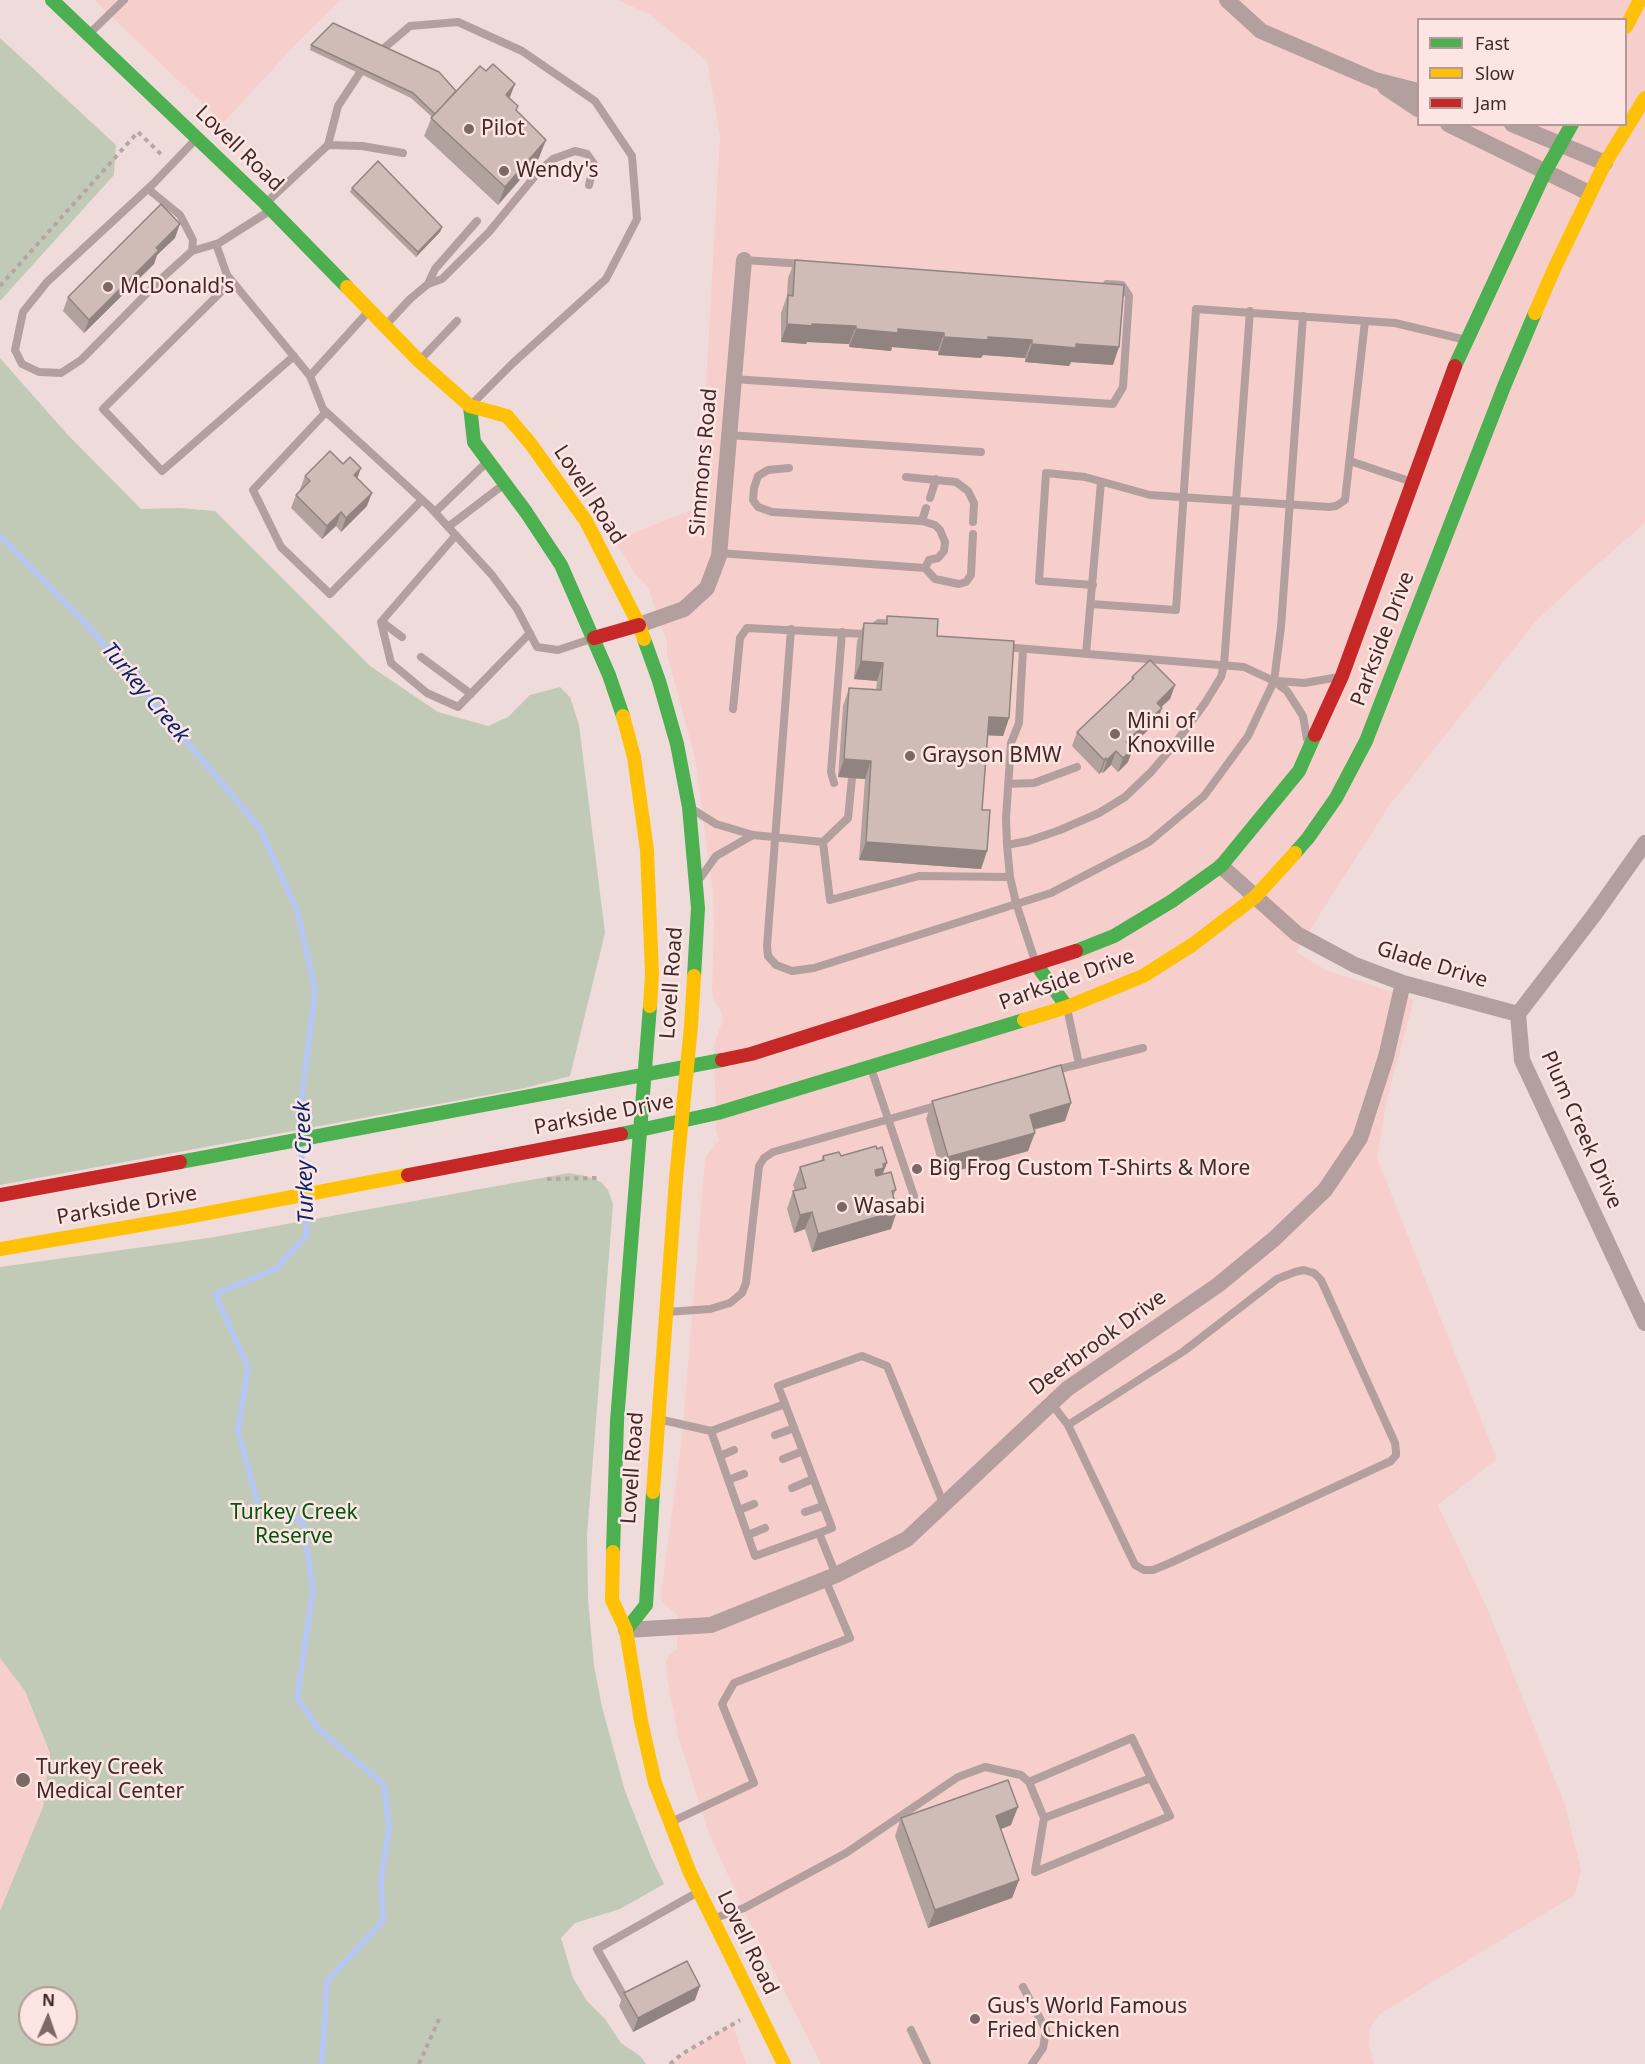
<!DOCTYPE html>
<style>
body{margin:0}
#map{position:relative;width:1645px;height:2064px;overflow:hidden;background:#efdcda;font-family:"Noto Sans",sans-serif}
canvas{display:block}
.legend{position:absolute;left:1417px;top:18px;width:210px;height:108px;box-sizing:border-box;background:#fde5e3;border:2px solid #b29a98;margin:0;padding:8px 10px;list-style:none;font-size:18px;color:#412a28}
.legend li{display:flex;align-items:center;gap:12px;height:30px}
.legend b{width:30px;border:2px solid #b29a98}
.north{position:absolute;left:18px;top:1986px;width:60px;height:60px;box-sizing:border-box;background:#fde5e3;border:2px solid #b29a98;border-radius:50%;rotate:2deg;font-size:16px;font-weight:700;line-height:24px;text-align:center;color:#412a28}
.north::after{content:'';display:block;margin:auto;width:21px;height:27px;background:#7e6866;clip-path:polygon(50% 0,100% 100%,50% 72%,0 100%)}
</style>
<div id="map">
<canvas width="1645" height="2064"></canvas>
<ul class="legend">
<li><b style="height:8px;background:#4caf50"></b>Fast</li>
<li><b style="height:8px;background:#ffc107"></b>Slow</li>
<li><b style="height:8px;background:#c62828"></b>Jam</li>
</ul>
<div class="north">N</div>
</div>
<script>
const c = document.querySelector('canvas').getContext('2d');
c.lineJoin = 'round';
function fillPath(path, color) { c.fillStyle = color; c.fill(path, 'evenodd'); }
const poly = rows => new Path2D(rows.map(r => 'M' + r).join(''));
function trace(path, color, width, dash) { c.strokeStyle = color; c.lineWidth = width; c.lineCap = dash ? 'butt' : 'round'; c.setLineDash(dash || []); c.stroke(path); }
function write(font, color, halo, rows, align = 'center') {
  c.font = font + ' "Noto Sans",sans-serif'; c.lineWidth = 5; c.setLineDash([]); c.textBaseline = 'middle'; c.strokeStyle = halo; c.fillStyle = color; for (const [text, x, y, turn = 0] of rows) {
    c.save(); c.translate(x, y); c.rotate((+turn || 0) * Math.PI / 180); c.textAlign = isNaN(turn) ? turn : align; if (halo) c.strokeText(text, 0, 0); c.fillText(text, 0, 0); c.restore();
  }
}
fillPath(poly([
 [94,0,341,0,296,44,223,123],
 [617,0,1645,0,1645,523,1583,577,1536,621,1389,806,1296,952,1326,970,1414,999,1387,1099,1377,1158,1497,1459,1438,1505,1488,1610,1565,1805,1581,1870,1575,1895,1380,2014,1370,2027,1369,2044,1374,2064,821,2064,751,1926,708,1831,678,1736,667,1677,666,1661,669,1654,677,1650,677,1615,662,1602,661,1593,682,1438,705,1158,719,1140,716,1130,714,1045,723,1019,721,1010,714,1001,712,989,714,922,713,895,695,758,667,654,667,642,648,587,634,573,616,542,636,532,699,507,720,136,707,61,649,14],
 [1418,20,1626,20,1626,124,1418,124],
 [0,1658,25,1691,50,1753,44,1807,0,1911],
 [732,2023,746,2064,672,2064,725,2028]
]), '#f6cfcc');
fillPath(poly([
 [0,38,116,145,114,175,0,301],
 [0,358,67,434,141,509,180,508,215,511,370,666,438,712,488,726,508,717,530,695,560,687,570,697,579,725,605,933,570,1076,525,1088,0,1185],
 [569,1173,586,1176,601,1182,608,1190,613,1204,587,1535,588,1599,594,1666,602,1707,625,1791,651,1857,664,1884,620,1909,575,1923,561,1938,573,1978,587,2001,605,2019,621,2043,640,2056,646,2064,0,2064,0,1911,43,1807,50,1753,25,1691,0,1658,0,1267,215,1237],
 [30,1998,66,1998,66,2034,30,2034]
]), '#c0cab6');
trace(poly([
 [0,536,90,628,260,828,298,913,315,990,299,1121,304,1190],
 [305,1200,307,1235,276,1269,215,1294,248,1367,238,1431,259,1508,303,1521,313,1590,297,1698,318,1728,384,1785,389,1827,381,1881,383,1921,327,1981,322,2064]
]), '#b6c6f3', 6);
trace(poly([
 [0,286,138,132,164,157],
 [547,1179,597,1178],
 [419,2064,439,2019],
 [670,2064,682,2054,740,2020]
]), '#b6a5a4', 4, [4.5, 4.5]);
trace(poly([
 [89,34,124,0],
 [377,54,410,26,458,22,522,51,595,101,632,156,637,219,606,279,513,363,473,403],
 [197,138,153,184,47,282,23,312,15,350,22,364,39,372,61,373,81,360,162,278,192,251,219,243,271,210],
 [328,145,338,106,365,65],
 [148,189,180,215,193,240,192,251],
 [267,202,328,145,362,146,403,153],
 [216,244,227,275,310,376,323,409,430,507,492,575,517,609,537,647,558,650,591,639],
 [744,260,804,264],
 [232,281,103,409,162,471,294,356],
 [428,284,442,279,489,232,540,170,553,159,575,151,587,154,594,164,589,185],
 [385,326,410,299,428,284,435,269,477,221],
 [420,360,457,321],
 [310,376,368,312],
 [733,379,1113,404,1123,387,1129,296,1122,285,1107,284],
 [326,412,253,490,281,547,330,594,422,500],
 [728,435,981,452],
 [1350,461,1412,482],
 [789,468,768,470,758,476,754,488,753,500,758,507,772,512,922,521,935,525,940,530,945,542,944,551,938,558,929,560,925,568],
 [906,477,956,482,968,491,974,503,973,522],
 [930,498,936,479],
 [435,512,486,463],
 [922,521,926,508],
 [448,527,503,485],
 [456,535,381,622,391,663,427,693,458,707,530,633],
 [719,553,925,568,935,579,959,584,966,582,971,575,973,534],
 [1093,585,1039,581,1046,473,1085,477,1150,495,1329,507,1336,506,1345,500,1365,321],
 [1091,604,1176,610,1196,309,1395,323,1466,340],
 [382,622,402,637],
 [791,629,767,946,768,956,776,965,792,971,814,968,1051,893,1149,842,1204,796,1248,736,1274,681,1281,627,1303,316],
 [1004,647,1244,667,1274,681,1287,691,1303,716,1307,739],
 [1023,649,1019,723,1011,743,1006,818,1007,845,1010,877,1016,903,1036,964],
 [1086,654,1101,482],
 [421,657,471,694],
 [1278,681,1304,683,1339,677],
 [733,709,740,638,747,628,865,634,879,623,893,624],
 [834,783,831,772,842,632],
 [1008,784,1034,783,1077,767],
 [692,809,716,824,753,835,823,842],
 [823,842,830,900,919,876,1010,877],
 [823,842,848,818,852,778],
 [1007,845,1028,841,1060,830,1099,813,1125,797,1151,772,1174,745,1205,703,1221,677,1224,665,1250,311],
 [701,877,716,856,753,835],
 [1067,1008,1079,1064],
 [871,1068,914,1196],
 [1052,1071,1143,1048],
 [667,1312,710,1309,730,1303,742,1293,746,1283,759,1166,764,1158,773,1152,939,1105],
 [1051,1403,1068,1425,1135,1565,1144,1570,1153,1570,1170,1563,1391,1461,1396,1455,1396,1451,1395,1443,1321,1280,1314,1273,1304,1270,1295,1272,1277,1279,1184,1351,1068,1425],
 [785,1404,832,1528,819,1533],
 [658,1419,711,1431,785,1404,778,1386,862,1356,887,1366,944,1505],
 [711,1431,755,1556,819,1533,836,1575],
 [775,1435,794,1428],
 [720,1456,734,1450],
 [783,1459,803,1451],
 [728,1480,744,1474],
 [792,1488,813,1479],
 [739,1510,754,1504],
 [805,1512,823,1506],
 [748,1535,765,1528],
 [1029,1782,1132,1738,1151,1778,1044,1818],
 [671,1822,754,1783,722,1704,734,1683,850,1638,825,1579],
 [715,1918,744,1908,846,1853,958,1777,985,1767,1021,1775,1029,1782,1044,1818,1035,1872,1170,1816,1151,1778],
 [1023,1987,1046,2030,1043,2048,1032,2064],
 [626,2000,597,1949,698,1892],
 [911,2030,927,2064]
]), '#b39f9e', 8);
trace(poly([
 [1227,0,1261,31,1375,80,1418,91],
 [1385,87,1418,109],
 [1448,124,1589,193],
 [1512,124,1605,163],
 [639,625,684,609,707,588,719,556,744,260],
 [1645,843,1594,915,1518,1014,1522,1060,1645,1323],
 [1221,866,1297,934,1355,965,1403,983,1518,1014],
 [626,1630,711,1625,836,1575,907,1539,1067,1389,1218,1285,1274,1239,1325,1190,1360,1138,1386,1057,1403,983]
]), '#b39f9e', 16);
trace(poly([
 [52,0,265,203,347,287],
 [1455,366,1545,172,1572,124],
 [470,406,474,442,526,512,561,565,609,675,623,716],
 [644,639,659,681,677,744,689,807,698,908,694,976],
 [1295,853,1308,838,1336,798,1366,741,1505,384,1535,313],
 [1076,951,1114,936,1172,901,1221,866,1299,771,1315,735],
 [1036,964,1067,1007],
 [621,1134,718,1113,1024,1020],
 [180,1162,722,1060],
 [613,1552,617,1421,650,1006],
 [626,1630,646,1605,653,1492]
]), '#4caf50', 14);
trace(poly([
 [1626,27,1640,0],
 [347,287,419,361,470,406,507,416,530,443,586,521,639,625,644,639],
 [1535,313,1555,267,1605,163,1645,98],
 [623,716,634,757,647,850,652,974,650,1006],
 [1024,1020,1067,1007,1143,976,1192,945,1255,897,1295,853],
 [0,1249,192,1216,408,1175],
 [653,1492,676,1179,691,1026,694,976],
 [613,1552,612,1600,626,1630,641,1721,655,1783,690,1873,784,2064]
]), '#ffc107', 14);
trace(poly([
 [594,638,639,625],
 [1315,735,1342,676,1455,366],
 [722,1060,751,1054,1076,951],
 [408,1175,621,1134],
 [0,1195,180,1162]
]), '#c62828', 14);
fillPath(poly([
 [311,45,456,91,510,98,539,158,498,205,424,136,432,117,411,98,310,50],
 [352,188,442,227,440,232,416,257,350,192],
 [175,238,157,255,154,264,84,333,63,311,68,297],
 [795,260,1113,365,1071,362,1069,366,1025,362,1025,358,983,355,981,358,938,355,938,351,892,347,891,351,849,347,849,344,807,342,806,344,781,342,781,313,787,296,788,278],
 [305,476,357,478,367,506,341,532,336,526,322,539,291,508,296,495,300,490,300,489],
 [887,616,937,636,1009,718,1003,736,987,735,982,810,987,851,981,869,859,860,865,779,838,777,843,706,849,688,876,690,877,681,854,679,857,641,864,623,884,624],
 [1132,677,1175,685,1170,699,1161,707,1157,722,1131,746,1128,762,1118,772,1111,765,1103,773,1101,772,1099,774,1072,746,1077,732,1131,681],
 [932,1101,1071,1103,1065,1121,1034,1130,1028,1151,942,1175,926,1119],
 [823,1156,841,1156,882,1174,896,1190,893,1197,891,1229,812,1252,805,1229,794,1233,787,1209,793,1191,795,1191,793,1185,800,1167,821,1161],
 [901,1818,1011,1825,1000,1829,1019,1880,1012,1898,928,1928,895,1836],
 [624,1993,695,2000,633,2032,619,2006]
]), '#b2a29d');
fillPath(poly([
 [515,84,508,102,506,95],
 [546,140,539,158,498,205,505,187],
 [180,224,175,238,157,255,154,264,84,333,89,320,156,248],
 [442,227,440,232,416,257,418,252],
 [787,324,812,324,856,326,849,344,807,342,806,344,781,342],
 [856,329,898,329,944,333,938,351,892,347,891,351,849,347],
 [944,337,988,337,1032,340,1025,358,983,355,981,358,938,355],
 [1032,344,1076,344,1119,347,1113,365,1071,362,1069,366,1025,362],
 [361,468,356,482,354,475],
 [372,493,367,506,341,532,346,518],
 [341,512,336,526,322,539,327,526],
 [861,661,883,663,877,681,854,679],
 [1175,685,1170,699,1152,716,1157,703],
 [1162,708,1157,722,1121,755,1126,742],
 [989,717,1009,718,1003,736,982,735],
 [1133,749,1128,762,1118,772,1123,758],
 [1116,751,1111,765,1103,773,1107,760],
 [1106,758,1101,772,1099,774,1104,760],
 [844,759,871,761,865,779,838,777],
 [866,842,987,851,981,869,859,860],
 [1071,1103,1065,1121,1023,1132,1030,1115],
 [1035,1133,1028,1151,942,1175,948,1157],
 [887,1163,880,1181,877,1186,875,1170,883,1164],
 [897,1211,891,1229,812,1252,818,1234],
 [812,1212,805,1229,794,1233,800,1215],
 [1018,1807,1011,1825,989,1834,996,1816],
 [1019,1880,1012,1898,928,1928,935,1910],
 [700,1986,695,2000,633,2032,638,2018]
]), '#918480');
const building = poly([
 [333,23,439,72,456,91,435,114,413,93,311,45,333,23],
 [493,64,515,84,506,95,518,106,516,110,546,140,505,187,431,118,480,66,486,71,493,64],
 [378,161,442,227,418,252,352,188,378,161],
 [161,204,180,224,156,248,159,250,89,320,68,297,161,204],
 [795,260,1124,285,1119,347,1076,344,1076,348,1032,344,1032,340,988,337,988,340,944,337,944,333,898,329,898,333,856,329,856,326,812,324,813,326,787,324,788,295,793,296,795,260],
 [330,451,343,464,350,457,361,468,354,475,372,493,346,518,341,512,327,526,296,495,310,481,305,476,330,451],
 [887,616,938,619,937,636,1014,641,1009,718,989,717,982,810,990,810,987,851,866,842,871,761,844,759,849,688,881,690,883,663,861,661,864,623,887,624,887,616],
 [1150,660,1175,685,1157,703,1162,708,1126,742,1133,749,1123,758,1116,751,1107,760,1106,758,1104,760,1077,732,1134,678,1132,677,1150,660],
 [1061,1065,1071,1103,1030,1115,1035,1133,948,1157,932,1101,1061,1065],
 [876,1146,877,1149,882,1147,887,1163,883,1164,884,1168,875,1170,876,1176,891,1172,896,1190,892,1191,897,1211,818,1234,812,1212,800,1215,793,1191,806,1188,800,1167,824,1160,823,1156,839,1152,841,1156,876,1146],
 [1008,1780,1018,1807,996,1816,1019,1880,935,1910,901,1818,1008,1780],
 [687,1961,700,1986,638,2018,624,1993,687,1961]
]);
fillPath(building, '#cfbcb7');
trace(building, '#918480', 1.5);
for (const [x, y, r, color] of [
 [469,129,6,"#7e6866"],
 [504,171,6,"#7e6866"],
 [108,287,6,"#7e6866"],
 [1115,734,6,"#7e6866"],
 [910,756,6,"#7e6866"],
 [917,1169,6,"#7e6866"],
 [842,1207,6,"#7e6866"],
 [23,1780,8,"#7e6866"],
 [975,2019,6,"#7e6866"]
]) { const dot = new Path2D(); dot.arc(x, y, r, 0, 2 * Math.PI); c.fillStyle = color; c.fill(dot); trace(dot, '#fde5e3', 2); }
write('21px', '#412a28', '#fde5e3', [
 ["Pilot",481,129],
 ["Wendy's",516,171],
 ["McDonald's",120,287],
 ["Mini of",1127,722],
 ["Knoxville",1127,746],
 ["Grayson BMW",922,756],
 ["Big Frog Custom T-Shirts & More",929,1169],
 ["Wasabi",854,1207],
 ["Turkey Creek",36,1768],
 ["Medical Center",36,1792],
 ["Gus's World Famous",987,2007],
 ["Fried Chicken",987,2031]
], 'left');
write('21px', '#412a28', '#fde5e3', [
 ["Lovell Road",239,149,44],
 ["Simmons Road",704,462,-85],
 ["Lovell Road",589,495,57],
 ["Parkside Drive",1383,639,-69],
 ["Glade Drive",1432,965,17],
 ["Parkside Drive",1067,980,-20],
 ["Lovell Road",672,983,-86],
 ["Parkside Drive",604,1115,-11],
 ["Plum Creek Drive",1581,1130,66],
 ["Parkside Drive",127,1206,-10],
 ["Deerbrook Drive",1098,1343,-36],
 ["Lovell Road",633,1468,-86],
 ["Lovell Road",747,1943,64]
]);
write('21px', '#00570d', '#fde5e3', [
 ["Turkey Creek",294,1513],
 ["Reserve",294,1537]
]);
write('italic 22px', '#0a256c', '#fde5e3', [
 ["Turkey Creek",145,693,50],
 ["Turkey Creek",305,1162,-92]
]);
</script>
